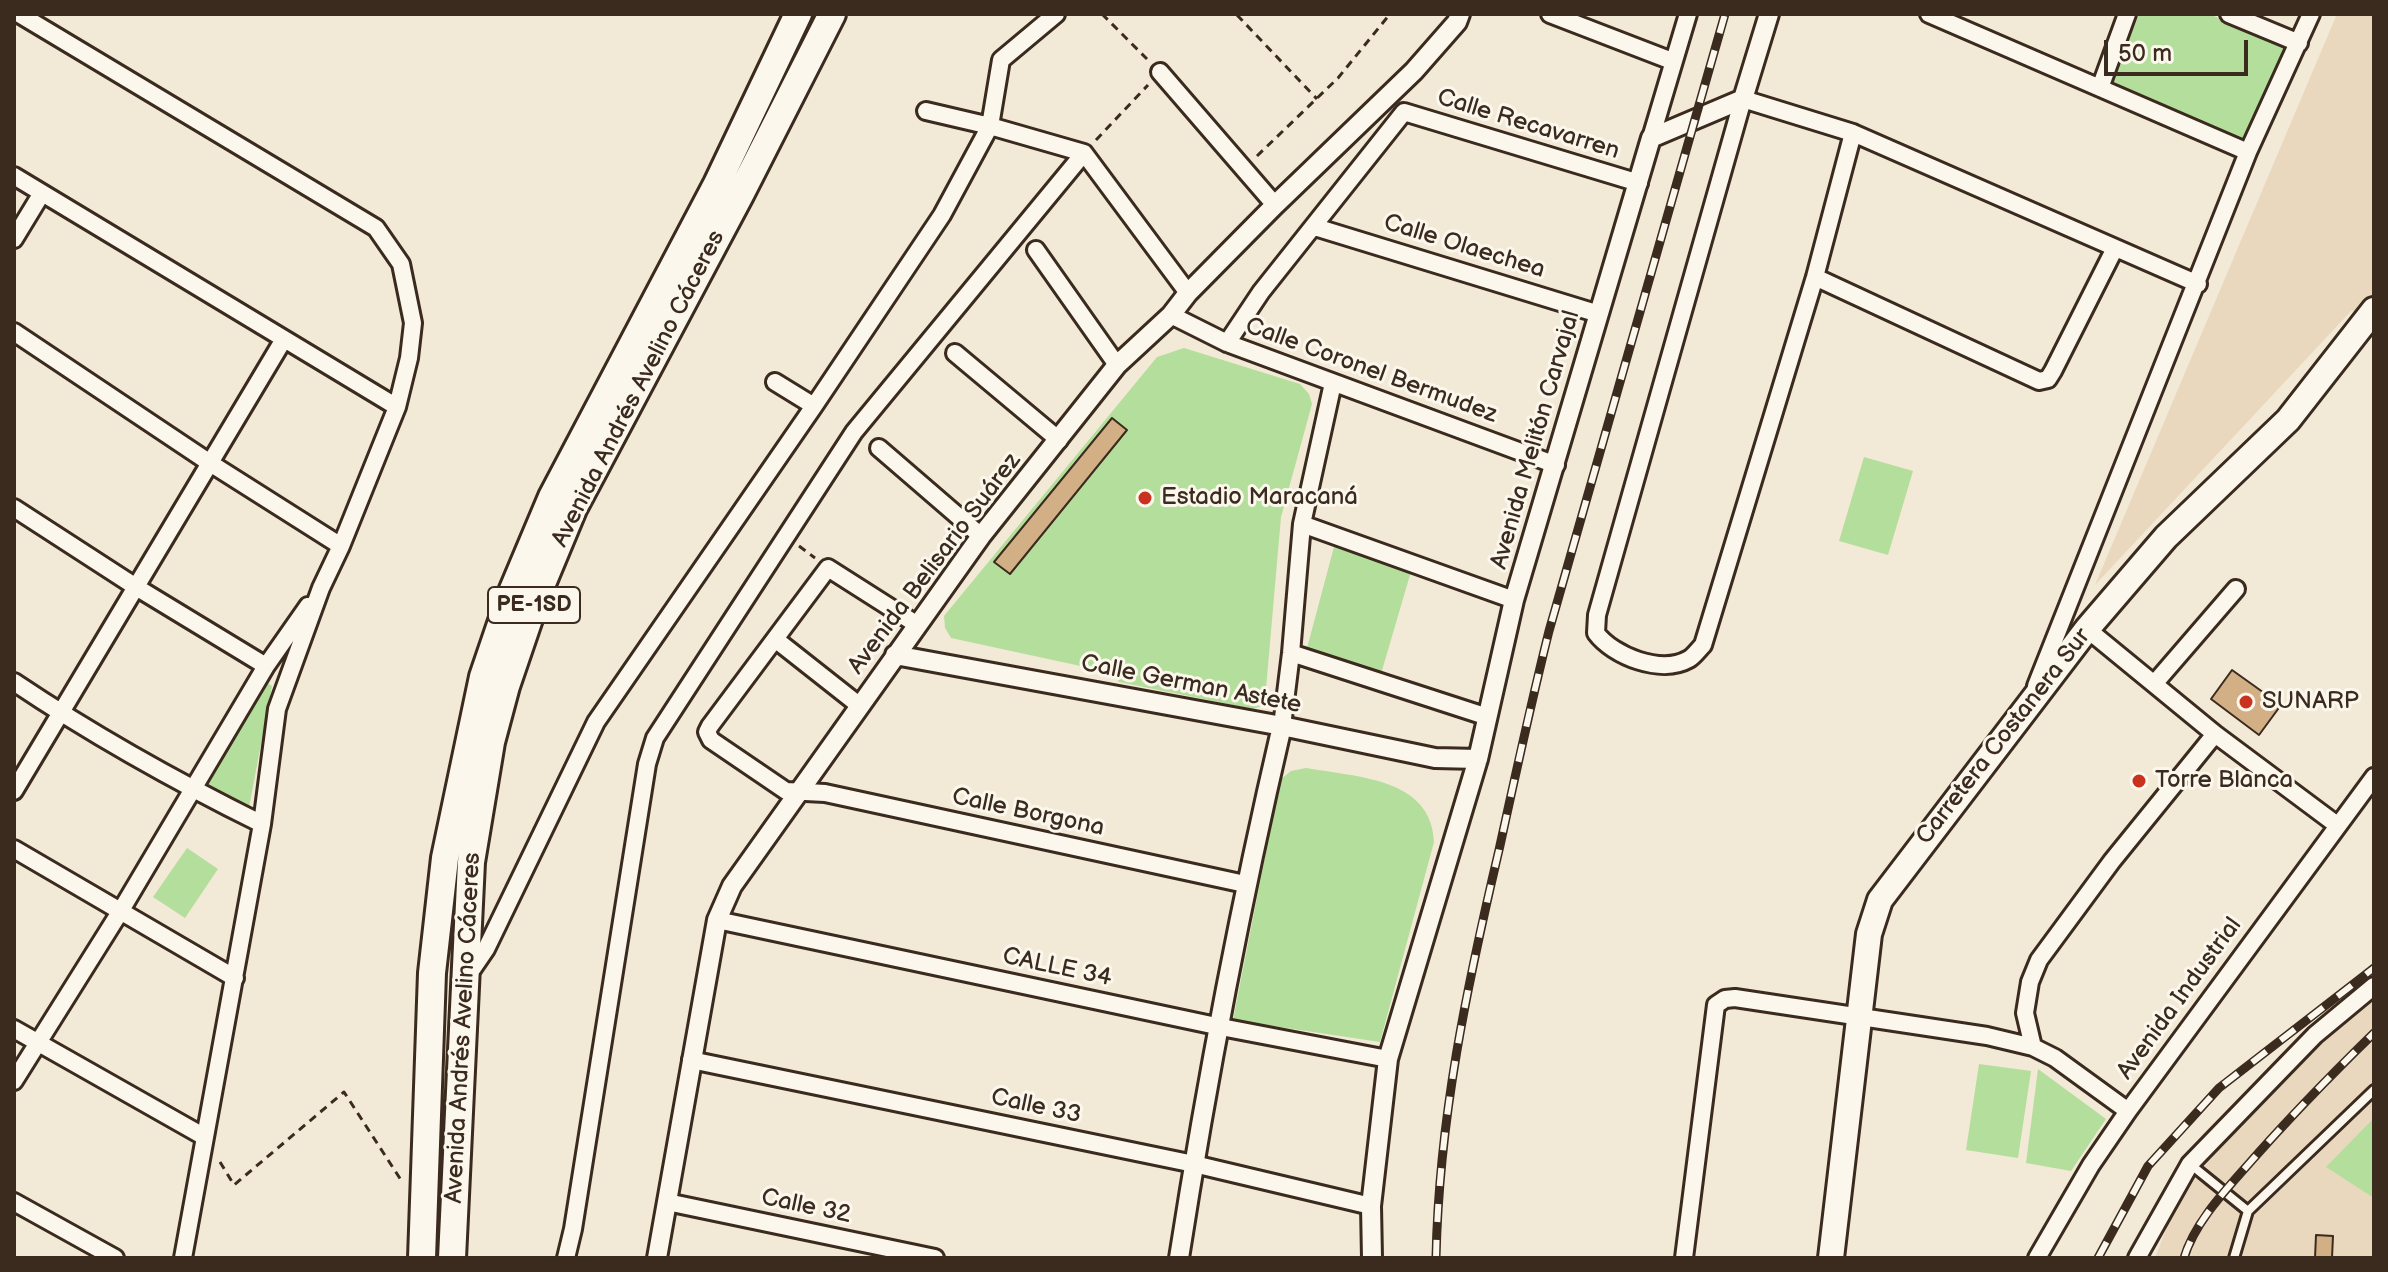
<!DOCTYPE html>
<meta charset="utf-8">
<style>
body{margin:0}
#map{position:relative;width:2388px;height:1272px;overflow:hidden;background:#f3e9d7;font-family:"Balsamiq Sans",sans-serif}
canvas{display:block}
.frame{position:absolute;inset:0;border:16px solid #3b2a1e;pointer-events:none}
.scale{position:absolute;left:2104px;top:40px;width:144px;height:36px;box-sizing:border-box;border:4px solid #3b2a1e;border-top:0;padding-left:10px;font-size:24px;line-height:28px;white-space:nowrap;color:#3b2a1e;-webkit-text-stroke:6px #fbf7ec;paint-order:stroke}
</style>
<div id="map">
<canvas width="2388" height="1272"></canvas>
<div class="frame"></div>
<div class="scale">50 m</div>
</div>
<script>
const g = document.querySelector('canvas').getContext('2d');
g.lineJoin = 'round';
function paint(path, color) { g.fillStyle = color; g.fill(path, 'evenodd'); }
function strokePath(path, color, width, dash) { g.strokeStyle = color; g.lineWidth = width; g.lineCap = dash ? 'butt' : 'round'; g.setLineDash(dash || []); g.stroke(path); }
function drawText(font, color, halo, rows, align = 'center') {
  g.font = font + ' "Balsamiq Sans",sans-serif'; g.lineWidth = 6; g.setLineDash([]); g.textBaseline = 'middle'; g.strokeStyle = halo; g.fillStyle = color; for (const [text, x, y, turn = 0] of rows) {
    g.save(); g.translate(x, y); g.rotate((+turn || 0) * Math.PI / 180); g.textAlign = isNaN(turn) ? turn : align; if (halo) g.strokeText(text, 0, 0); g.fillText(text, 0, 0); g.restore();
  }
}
const built = new Path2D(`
 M2337 14H2374V340L2352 310 2095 585Z
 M2374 961V1258H2155L2203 1134Z`);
const green = new Path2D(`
 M2139 14H2209L2287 47 2243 140 2111 83Z
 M1184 348 1300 384 1309 394 1312 404 1281 517 1265 700 1261 706 1253 709 1119 682 1113 673 951 638 945 628 944 616 1157 357Z
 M1864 457 1913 471 1888 555 1839 541Z
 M1335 543 1412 568 1381 674 1306 652Z
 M264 681 272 686 247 818 200 790Z
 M1306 768C1354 777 1432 777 1434 842L1380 1042 1233 1020 1280 780 1291 771Z
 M187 848 218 869 185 918 153 897Z
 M1979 1064 2031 1071 2018 1158 1966 1150Z
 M2038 1069 2106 1119 2071 1171 2026 1163Z
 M2374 1118V1198L2326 1167Z`);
const building = new Path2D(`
 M1112 418 1127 430 1010 574 994 562Z
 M2232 670 2281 705 2259 735 2211 699Z
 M2316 1235 2333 1236 2332 1258H2315Z`);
const path = new Path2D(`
 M1102 14 1147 59
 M1237 15 1317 99
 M1096 140 1148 85
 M1257 156 1338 78 1390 14
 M799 546 815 558
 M220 1162 234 1185 344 1092 401 1180`);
const service = new Path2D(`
 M2190 1164 2248 1211
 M2234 1258 2248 1211 2374 1090`);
const minor = new Path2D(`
 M19 14 376 228 401 264 413 323 409 358 397 407 341 546 321 588 277 709 262 824 183 1258
 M1550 14 1672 61
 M1929 14 2248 152
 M2229 14 2299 43
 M1160 72 1275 205
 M2100 88 2127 14
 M926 111 990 126 1084 153 1188 293
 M1853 133 1815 277 1703 645C1699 649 1694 656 1689 659 1661 675 1613 656 1596 633L1597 615 1743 99 1853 133 2198 284
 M1651 138 1688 14
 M14 176 397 407
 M1315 227 1599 314
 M14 239 42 193
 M1036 250 1117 365
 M1815 277 2039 381 2048 379 2053 371 2115 248
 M1171 315 1227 343 1556 465
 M14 332 210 463 341 546
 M1227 343 1261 292 1404 112 1639 183
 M955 353 1059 440
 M775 382 814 406
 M879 448 981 536
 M14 508 136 587 266 666
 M1302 524 1514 600
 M916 624 828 568 710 726 707 732 711 740 786 791 825 793 1245 884
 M2087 629 2215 734 2337 825
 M775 639 860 706
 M1291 653 1488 717
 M14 682C93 735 177 782 262 824
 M2154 684 2236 589
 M2036 686 2248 152 2311 14
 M1282 726 1291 653 1302 524 1333 383
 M14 791 284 339
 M14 849 235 978
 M717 920 1221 1027 1388 1059
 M465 971 473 968 486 949 596 722 814 406 942 215 990 126 1001 60 1056 14
 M14 1029 203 1136
 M2033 1047 2025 1013 2030 982 2039 960 2112 861 2215 734
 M691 1060 1194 1164 1371 1206
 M14 1081 120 912 266 666 308 606
 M14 1202 115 1258
 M667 1202 935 1258
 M566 1258 573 1229 647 764 655 738 854 432 1084 153
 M1684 1258 1716 1005 1725 999 1735 998 1987 1036 2033 1047 2055 1058 2128 1111
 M2037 1258 2091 1165 2128 1111 2374 777
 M2137 1258 2190 1164 2315 1035 2374 986`);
const tertiary = new Path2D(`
 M895 655 1282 726 1435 758 1478 759
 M657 1258 717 920 732 886 981 536 1117 365 1171 315 1188 293 1275 205 1414 71 1457 22 1460 14
 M1179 1258C1207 1079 1241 902 1282 726
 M1372 1258 1371 1206 1388 1059 1478 759 1514 600 1651 138 1743 99 1769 14`);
const primary = new Path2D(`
 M1831 1258 1869 934 1880 900 2087 629 2166 537 2288 420 2374 310`);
const trunk = new Path2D(`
 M422 1258 432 973 445 858 483 677 512 592 552 497 717 184 798 14
 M452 1258 471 862 491 742 506 686 536 598 573 509 740 195 832 14`);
const rail = new Path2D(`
 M1436 1258C1439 1118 1467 986 1499 850 1515 777 1531 703 1549 631L1725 14
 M2098 1258 2148 1166 2219 1088 2374 968
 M2184 1258C2194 1224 2223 1193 2246 1167 2287 1120 2330 1076 2374 1033`);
const markers = [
 [1145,498,8,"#c8321e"],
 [2246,702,8,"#c8321e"],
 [2139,781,8,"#c8321e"]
];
const shields = [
 [534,605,92]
];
const shieldNames = [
 ["PE-1SD",534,605]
];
const streetNames = [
 ["Calle Recavarren",1528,125,17],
 ["Calle Olaechea",1464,247,17],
 ["Calle Coronel Bermudez",1371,371,20],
 ["Avenida Andrés Avelino Cáceres",639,389,-63],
 ["Avenida Melitón Carvajal",1536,440,-74],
 ["Avenida Belisario Suárez",935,564,-53],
 ["Calle German Astete",1191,685,11],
 ["Carretera Costanera Sur",2004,737,-52],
 ["Calle Borgona",1028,813,12],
 ["CALLE 34",1057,968,12],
 ["Avenida Industrial",2180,999,-54],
 ["Avenida Andrés Avelino Cáceres",464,1028,-87],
 ["Calle 33",1036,1107,12],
 ["Calle 32",806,1207,12]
];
const poiNames = [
 ["Estadio Maracaná",1161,498],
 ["SUNARP",2262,702],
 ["Torre Blanca",2155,781]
];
paint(built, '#e9d8be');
paint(green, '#b4de9b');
paint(building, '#d2af84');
strokePath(building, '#3b2a1e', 2);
strokePath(service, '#3b2a1e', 14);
strokePath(minor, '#3b2a1e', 22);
strokePath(tertiary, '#3b2a1e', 24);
strokePath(primary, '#3b2a1e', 30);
strokePath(trunk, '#3b2a1e', 32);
strokePath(path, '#3b2a1e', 3, [8, 6]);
strokePath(service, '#fbf7ec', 8);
strokePath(minor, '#fbf7ec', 16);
strokePath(tertiary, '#fbf7ec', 18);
strokePath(primary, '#fbf7ec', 24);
strokePath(trunk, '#fbf7ec', 26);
strokePath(rail, '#3b2a1e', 9);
strokePath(rail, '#fbf7ec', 6, [18]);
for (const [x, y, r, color] of markers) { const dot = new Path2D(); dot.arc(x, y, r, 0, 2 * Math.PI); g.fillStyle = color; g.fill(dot); strokePath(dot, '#fbf7ec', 3); }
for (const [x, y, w] of shields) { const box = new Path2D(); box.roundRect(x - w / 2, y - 18, w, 36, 6); g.fillStyle = '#fbf7ec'; g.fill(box); strokePath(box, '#3b2a1e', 2); }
drawText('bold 22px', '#3b2a1e', null, shieldNames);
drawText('24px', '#3b2a1e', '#fbf7ec', streetNames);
drawText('24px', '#3b2a1e', '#fbf7ec', poiNames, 'left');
</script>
